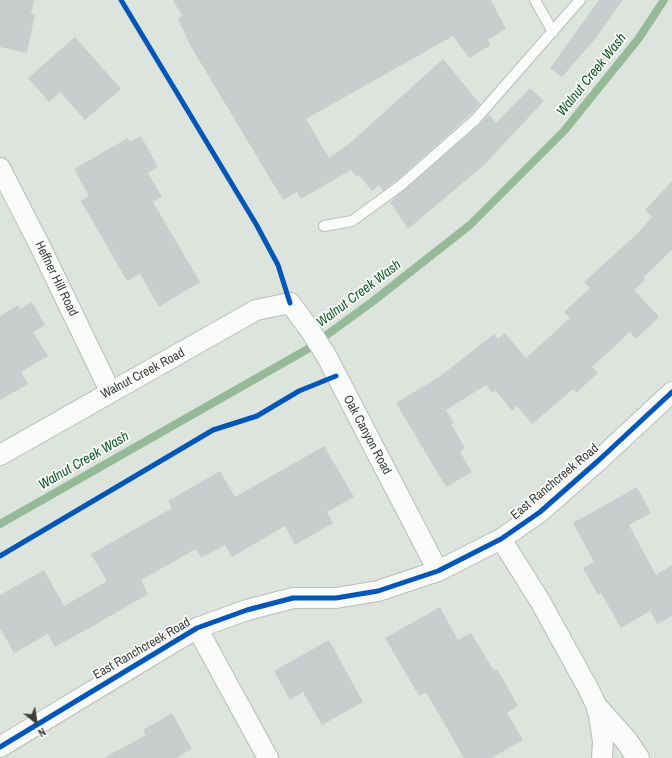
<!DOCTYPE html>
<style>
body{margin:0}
#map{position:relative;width:672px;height:758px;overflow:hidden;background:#dde4de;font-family:"Archivo Narrow",sans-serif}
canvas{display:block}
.north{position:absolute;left:16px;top:702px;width:40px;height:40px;-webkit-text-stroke:3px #fff;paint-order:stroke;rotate:150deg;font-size:11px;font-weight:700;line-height:16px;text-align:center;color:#3a3f3a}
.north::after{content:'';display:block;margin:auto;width:14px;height:18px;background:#3a3f3a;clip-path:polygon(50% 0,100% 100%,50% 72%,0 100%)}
</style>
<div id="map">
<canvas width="672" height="758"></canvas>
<div class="north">N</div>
</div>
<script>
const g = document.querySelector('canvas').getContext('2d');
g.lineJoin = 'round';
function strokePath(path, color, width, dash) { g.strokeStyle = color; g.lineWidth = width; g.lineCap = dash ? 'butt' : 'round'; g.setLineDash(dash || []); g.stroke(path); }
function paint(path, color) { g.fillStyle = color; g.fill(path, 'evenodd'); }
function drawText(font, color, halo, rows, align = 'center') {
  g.font = font + ' "Archivo Narrow",sans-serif'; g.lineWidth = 3.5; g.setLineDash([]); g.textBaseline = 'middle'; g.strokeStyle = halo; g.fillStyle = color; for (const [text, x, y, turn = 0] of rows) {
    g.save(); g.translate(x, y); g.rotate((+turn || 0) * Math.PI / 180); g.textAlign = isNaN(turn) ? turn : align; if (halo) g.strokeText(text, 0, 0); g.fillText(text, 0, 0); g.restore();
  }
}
const stream = new Path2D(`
 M0 524 306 350 372 302 470 225 564 131 639 38 664 0`);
const building = new Path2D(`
 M0 0H34L31 14H35L27 53 0 47Z
 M173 0H491L506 29 488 40 491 45 469 58 453 36 306 119 329 158 350 143 443 59 480 104 470 115 396 181 383 191 379 185 372 191 359 175 357 177 351 170 301 199 297 192 283 200 190 45 178 19 182 16Z
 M599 0H623L595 39 562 77 550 68Z
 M75 37 121 89 85 120 60 92 49 102 28 78Z
 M530 88 544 101 484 165 408 229 390 202 479 125 489 114 496 123Z
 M141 136 158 167 148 173 162 197 153 202 200 282 159 307 140 274 127 281 81 201 89 196 74 169 128 138 130 142Z
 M672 181V250L643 278 645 280 634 290 659 317 636 339 630 332 592 367 598 373 576 393 573 389 532 424 517 406 512 411 495 390 493 393 486 385 446 410 454 423 451 424 465 448 460 452 472 472 446 487 396 403 439 377 494 334 498 339 505 333 526 358 570 318 564 312 590 288 584 282 638 233 652 217 645 210Z
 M32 302 45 325 33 332 48 356 21 372 28 384 0 400V316L18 305 20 309Z
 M324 446 354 497 327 512 333 523 295 545 285 526 232 557 225 545 201 558 196 549 141 580 148 594 93 626 55 647 48 634 14 653 0 628V595L44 570 64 606 107 581 91 554 172 508 168 501 220 471 235 497Z
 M637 487 651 513 629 525 656 575 672 565V616L657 624 650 611 621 628 601 593 598 595 583 568 594 562 573 523Z
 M440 607 458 640 471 633 494 671 497 669 518 706 507 713 523 740 491 758H464L426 692 419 696 385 638Z
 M329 640 363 702 322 725 303 692 290 700 274 671Z
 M172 713 192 749 176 758H104L146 735 143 730Z`);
const lane = new Path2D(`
 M535 0 553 32
 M324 226 352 221 400 186 475 120 580 0`);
const street = new Path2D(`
 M0 168 39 244 110 391
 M0 455 256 310 290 303 310 330 327 357 438 571
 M501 539 540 601 589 690 598 709 603 741 602 758
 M197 628 268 758
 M0 747 197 628 247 610 293 598H336L378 591 438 571 501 539 540 512 599 460 672 392`);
const secondary = new Path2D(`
 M598 709 626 740 638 758`);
const cycleway = new Path2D(`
 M121 0 256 224 278 265 290 303
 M0 556 213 430 257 416 299 391 336 376
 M0 747 197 628 247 610 293 598H336L378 591 438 571 501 539 540 512 599 460 672 392`);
const streetNames = [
 ["Heffner Hill Road",56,279,64],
 ["Walnut Creek Road",143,374,-28],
 ["Oak Canyon Road",367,435,62],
 ["East Ranchcreek Road",555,482,-40],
 ["East Ranchcreek Road",142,649,-30]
];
const waterNames = [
 ["Walnut Creek Wash",592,75,-51],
 ["Walnut Creek Wash",359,294,-37],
 ["Walnut Creek Wash",84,461,-30]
];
strokePath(stream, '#94ba98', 8);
paint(building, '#cacdcd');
strokePath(lane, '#b9beba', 12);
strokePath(street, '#b9beba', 22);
strokePath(secondary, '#b9beba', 24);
strokePath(lane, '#fafbfa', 10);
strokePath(street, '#fafbfa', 20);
strokePath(secondary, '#fafbfa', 22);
strokePath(cycleway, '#0057b8', 5);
drawText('13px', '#3a3f3a', '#fff', streetNames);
drawText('italic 14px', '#0f5d22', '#fff', waterNames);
</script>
